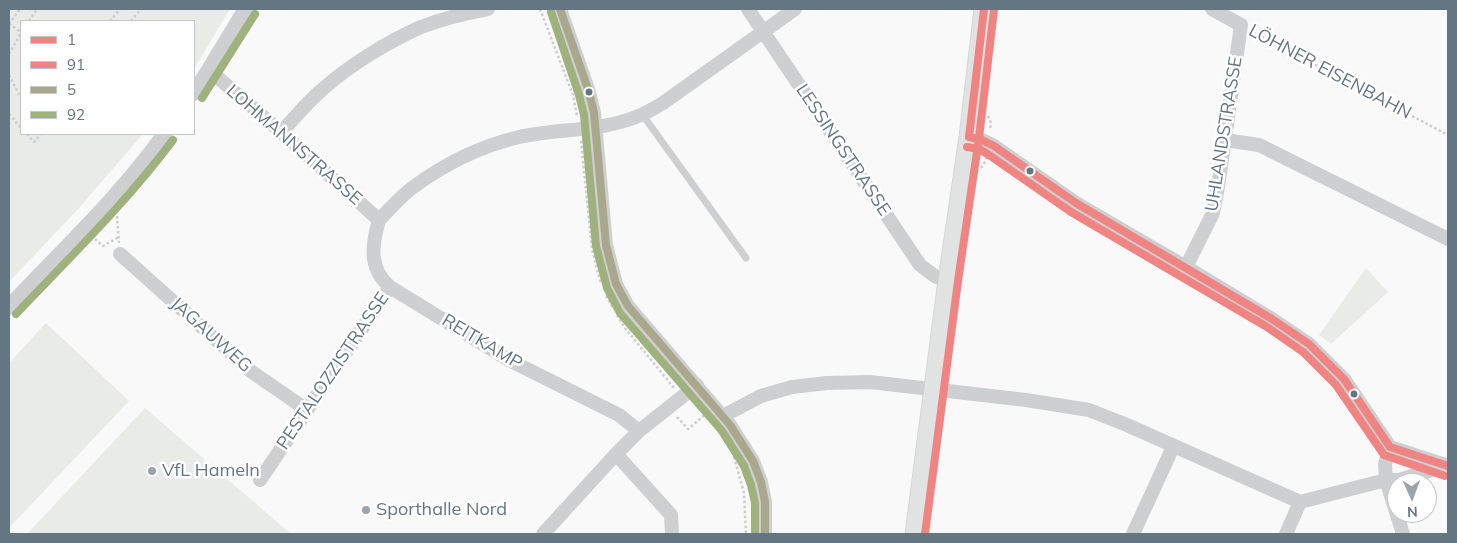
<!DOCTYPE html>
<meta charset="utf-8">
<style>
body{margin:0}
#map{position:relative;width:1457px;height:543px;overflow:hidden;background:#f9f9f9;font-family:Mulish,sans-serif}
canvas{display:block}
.frame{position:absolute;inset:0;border:10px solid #657683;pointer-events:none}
.legend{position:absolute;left:20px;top:20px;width:175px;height:115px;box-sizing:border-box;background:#fff;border:1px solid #c1c8cd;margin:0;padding:6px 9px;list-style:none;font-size:15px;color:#657683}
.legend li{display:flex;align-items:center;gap:10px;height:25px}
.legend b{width:25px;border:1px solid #c1c8cd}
.north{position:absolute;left:1387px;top:473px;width:50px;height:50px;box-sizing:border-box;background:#fff;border:1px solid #c1c8cd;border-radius:50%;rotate:178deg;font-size:14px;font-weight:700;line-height:20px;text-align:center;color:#657683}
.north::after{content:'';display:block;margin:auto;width:18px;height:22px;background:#99a4ac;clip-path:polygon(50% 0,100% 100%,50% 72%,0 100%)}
</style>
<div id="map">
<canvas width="1457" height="543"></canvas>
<div class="frame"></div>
<ul class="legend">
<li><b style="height:6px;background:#f08482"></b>1</li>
<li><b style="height:6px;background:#f08482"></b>91</li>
<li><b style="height:6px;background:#aaa88c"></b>5</li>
<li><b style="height:6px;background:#9fb17c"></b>92</li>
</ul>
<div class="north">N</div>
</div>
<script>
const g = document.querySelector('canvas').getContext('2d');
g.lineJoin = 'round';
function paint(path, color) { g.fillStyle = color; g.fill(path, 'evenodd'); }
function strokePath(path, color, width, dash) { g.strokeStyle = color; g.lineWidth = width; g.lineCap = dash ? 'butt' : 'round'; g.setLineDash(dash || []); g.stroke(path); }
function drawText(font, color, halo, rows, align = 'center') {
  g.font = font + ' Mulish,sans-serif'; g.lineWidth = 5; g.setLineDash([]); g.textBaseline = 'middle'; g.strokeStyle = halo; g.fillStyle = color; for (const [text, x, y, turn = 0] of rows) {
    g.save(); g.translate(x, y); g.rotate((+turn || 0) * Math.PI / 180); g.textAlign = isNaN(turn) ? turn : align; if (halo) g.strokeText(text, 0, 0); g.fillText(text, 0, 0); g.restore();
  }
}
const green = new Path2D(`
 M9 9H230L194 69V21H21V134H143L78 209 9 282Z
 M1366 268 1388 292 1331 344 1319 335Z
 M46 323 129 401 9 528V363Z
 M145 408 291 534H27Z`);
const path = new Path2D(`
 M540 9 573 95 577 116
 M29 21 37 9
 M110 21 120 9
 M131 21 141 9
 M9 24 20 9
 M9 24 21 32
 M1253 32 1448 135
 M9 54 21 33
 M9 75 21 98
 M9 114 21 128
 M988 116 991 123 990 130
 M27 134 34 142 41 134
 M581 141 592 249 601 284
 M981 168 986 160 987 157
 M117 216 119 243
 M95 239 103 246 119 237
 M606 296 613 308
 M617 315 625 328 674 388
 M677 417 688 429 706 414
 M734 457 744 493 746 534`);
const service = new Path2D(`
 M642 114 746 258`);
const minor = new Path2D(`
 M560 9 589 92 594 113 606 245 616 284 628 306 730 425 753 461 761 482 765 502V534
 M748 9 920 265 936 277 948 280
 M209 70 281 132 379 220
 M281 132C295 118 308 101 324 88 350 65 389 41 421 27 442 19 466 13 488 9
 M969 137 982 140 994 146 1076 203 1186 267 1272 319 1309 344 1344 379 1390 447 1448 466
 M1225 140 1259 145 1448 239
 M379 220C390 209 400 197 412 188 443 165 481 146 519 137 560 128 604 132 643 114 650 111 656 107 663 103L795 9
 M379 220C372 245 368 268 390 287L509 360 619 415 639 431
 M120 254 252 372 307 410
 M1186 267 1213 213 1218 187 1241 25 1212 9
 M723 416 761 396 792 387 827 383 870 382 1026 400 1089 410 1127 425 1300 502 1386 480 1385 464 1390 447
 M616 454 671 515 672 534
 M260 480 390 287
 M543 534 616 454 639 431 697 385
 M1133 534 1173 447
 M1286 534 1300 502
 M1403 534 1386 480H1399L1448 465`);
const tertiary = new Path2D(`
 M194 93 209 70 246 9
 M9 307C62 251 120 197 165 134`);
const secondary = new Path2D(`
 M915 534 948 280 969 137 984 9`);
const bus1 = new Path2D(`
 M969 137 982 140 994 146 1076 203 1272 319 1309 344 1344 379 1390 447 1448 466
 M969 137 984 9`);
const bus2 = new Path2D(`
 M967 147 979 149 989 155 1071 212 1267 327 1303 352 1336 385 1384 455 1445 476
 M925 534 958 281 979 138 994 10`);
const bus3 = new Path2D(`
 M560 9 589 92 594 113 606 245 616 284 628 306 730 425 753 461 761 482 765 502V534`);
const bus4 = new Path2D(`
 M551 12 579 95 584 115 596 246 607 288 620 313 722 431 744 466 751 485 755 503V534
 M202 98 255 14
 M16 314C70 257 126 203 173 140`);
const markers = [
 [589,92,4.5,"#657683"],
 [1030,171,4.5,"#657683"],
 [1354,394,4.5,"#657683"],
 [152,471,5,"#99a4ac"],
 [366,510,5,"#99a4ac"]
];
const streetNames = [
 ["LÖHNER EISENBAHN",1330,72,28],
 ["UHLANDSTRASSE",1224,134,-81],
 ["LOHMANNSTRASSE",294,145,41],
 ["LESSINGSTRASSE",843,150,56],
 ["JAGAUWEG",211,335,42],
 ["REITKAMP",482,342,31],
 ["PESTALOZZISTRASSE",333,371,-56]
];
const poiNames = [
 ["VfL Hameln",162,471],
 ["Sporthalle Nord",376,510]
];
paint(green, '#e8ebe6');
strokePath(secondary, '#d5d6d7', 21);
strokePath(path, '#cbcccd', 2.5, [2.5, 2.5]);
strokePath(service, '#cecfd0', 7);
strokePath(minor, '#cecfd0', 14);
strokePath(tertiary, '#cecfd0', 16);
strokePath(secondary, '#e1e2e2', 19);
strokePath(bus1, '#f08482', 8);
strokePath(bus2, '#f08482', 8);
strokePath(bus3, '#aaa88c', 8);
strokePath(bus4, '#9fb17c', 8);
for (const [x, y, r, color] of markers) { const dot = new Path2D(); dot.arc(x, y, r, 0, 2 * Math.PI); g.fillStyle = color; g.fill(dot); strokePath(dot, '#fff', 2); }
drawText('18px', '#657683', '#fff', streetNames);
drawText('18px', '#657683', '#fff', poiNames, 'left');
</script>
